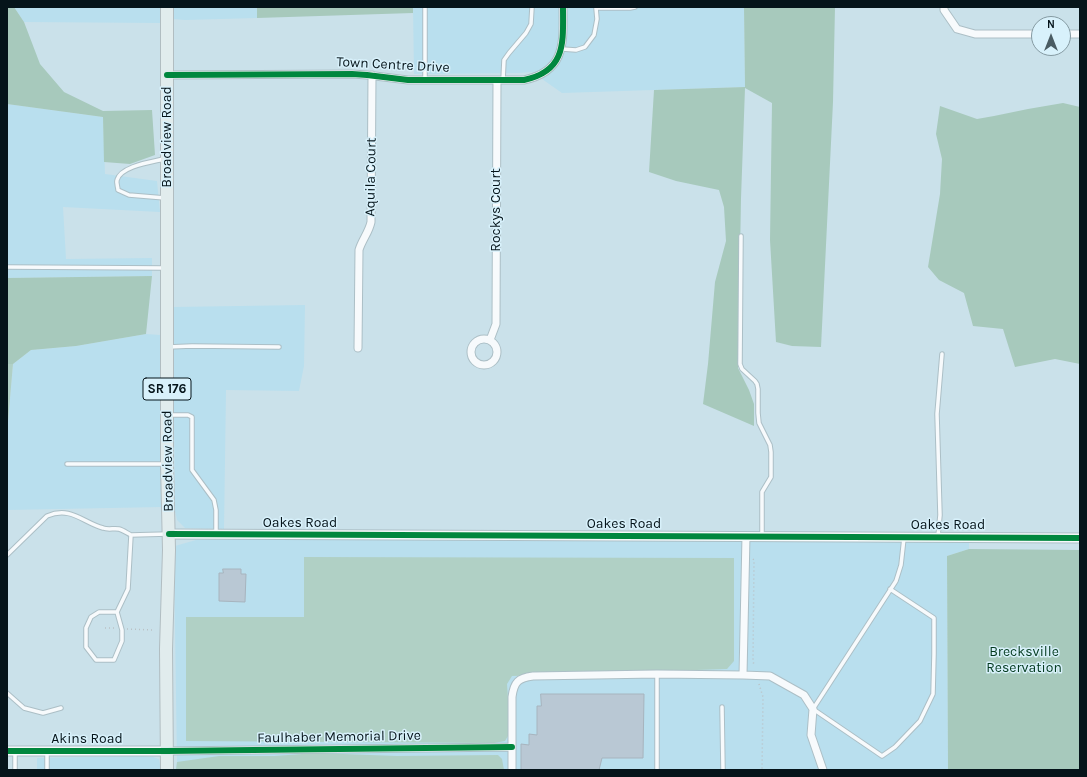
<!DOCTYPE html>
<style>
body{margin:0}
#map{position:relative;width:1087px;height:777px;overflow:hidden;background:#cae1ea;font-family:Karla,sans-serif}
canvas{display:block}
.frame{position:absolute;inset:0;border:8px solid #05141a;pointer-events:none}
.north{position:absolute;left:1031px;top:16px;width:40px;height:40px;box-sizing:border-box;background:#d8f1fb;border:1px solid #8499a1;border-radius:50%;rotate:0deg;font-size:11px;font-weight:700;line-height:16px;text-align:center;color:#05141a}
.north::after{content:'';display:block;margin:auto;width:14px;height:18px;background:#4a5c63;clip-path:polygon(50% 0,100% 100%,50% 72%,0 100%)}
</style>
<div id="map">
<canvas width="1087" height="777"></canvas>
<div class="frame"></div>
<div class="north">N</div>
</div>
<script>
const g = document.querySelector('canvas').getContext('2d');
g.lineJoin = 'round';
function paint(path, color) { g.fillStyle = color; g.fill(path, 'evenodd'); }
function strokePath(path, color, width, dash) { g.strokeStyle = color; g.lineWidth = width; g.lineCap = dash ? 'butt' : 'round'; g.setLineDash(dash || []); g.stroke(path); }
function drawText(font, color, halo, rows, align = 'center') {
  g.font = font + ' Karla,sans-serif'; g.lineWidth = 3; g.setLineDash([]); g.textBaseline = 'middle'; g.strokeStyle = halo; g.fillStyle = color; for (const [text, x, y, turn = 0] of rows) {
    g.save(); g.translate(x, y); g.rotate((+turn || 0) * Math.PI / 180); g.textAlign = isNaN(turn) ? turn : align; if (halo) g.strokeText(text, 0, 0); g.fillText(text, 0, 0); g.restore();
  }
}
const built = new Path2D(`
 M14 7H160V23L24 22Z
 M173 7H257V18L185 20 173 19Z
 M413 7H744L745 87 562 93 532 72 519 73 414 74Z
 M7 104 103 117 105 174 157 181 160 212 63 207 66 259 152 258V276L7 278Z
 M305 305 304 366 299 391 226 390 224 529 185 528 177 520 175 511 173 307Z
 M146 334 160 335 162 507 7 510V433L13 364 31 350 76 346Z
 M304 539 589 541H962L969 539V549L947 556 948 770H176L177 762 174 560 175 546 196 540Z
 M138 756 153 757 159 759 161 770H37V758Z`);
const green = new Path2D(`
 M7 364H13L7 433Z
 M304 557 734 558V661L727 669 512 676 507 684 508 698V736L505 741 494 743 186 741V617H304Z
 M316 753 397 756 498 755 502 759 504 770H176L177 762 219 756H274Z`);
const forest = new Path2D(`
 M7 7H14L24 22 40 64 64 92 103 111 152 110 155 155 130 164 104 162 103 117 7 104Z
 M257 7H413V13L257 18Z
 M744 7H835L833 102 821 347 792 346 776 342 770 240 772 103 745 88 741 198 738 368 749 390 754 404V426L703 404 708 364 715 282 726 241 724 207 719 190 676 181 649 172 654 90 745 87Z
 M1063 103 1080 107V364L1055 359 1015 367 1003 329 973 326 964 293 939 280 928 267 940 194 942 159 936 134 940 106 977 119 994 116 1028 109Z
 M152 276 146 334 76 346 31 350 13 364H7V278Z
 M969 549 1080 550V770H948L947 556Z`);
const building = new Path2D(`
 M223 569H241V574H246L245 602 219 601V573H223Z
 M541 694H644L643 758H602L599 770H521V744L529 745V734L537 735V706H541Z`);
const path = new Path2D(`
 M753 559 754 560 753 661 754 665
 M105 628H116
 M127 629 153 630
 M759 684 763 697 762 770`);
const service = new Path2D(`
 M562 49 576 50 585 47 594 35 597 19 596 8H630L635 7
 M425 80V7
 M503 80 504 60 509 53 526 33 531 24 532 7
 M164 159C152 162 121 166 117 180 116 183 118 187 118 190L129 195 165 198
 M741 236 740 364 742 369 755 381 757 384 758 389V413L759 423 770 445 771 452V477L762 492V536
 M7 267 164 268
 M168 347 192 346 279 347
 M168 415H188L192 417V470L214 500 216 510V533
 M67 464H164
 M938 536 940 515 937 414 942 354
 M7 555 47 516C71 506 82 522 103 528 108 530 114 528 119 529 123 530 127 533 131 535
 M890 589 934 618V654L933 694 920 721 895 747 882 756 813 709 896 581 901 565 904 538
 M117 612H99L91 617 86 628V647L96 660H114L122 641V630L117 612 128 589 131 535 168 534
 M657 674V770
 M7 693 24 708 43 713 61 708
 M722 707 723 770
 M15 751V770
 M47 752V770`);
const minor = new Path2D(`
 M944 7V10L957 29 975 34H1039
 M1063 34H1080
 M167 75 352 74 367 75 408 80H524C567 71 563 41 563 7
 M471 352a13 13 0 1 1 26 0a13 13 0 1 1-26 0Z
 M490 340 496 324 497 80
 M358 348 359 250C362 240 369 232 371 222L372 75
 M743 675 770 676 804 695 813 709 811 735 823 770
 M167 751 512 747
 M512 770V697C514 682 518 678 533 676L657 674 743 675 746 536`);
const tertiary = new Path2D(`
 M169 534 1080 538
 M7 751H167`);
const primary = new Path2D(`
 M167 770 166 649 169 550 167 464V7`);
const cycleway = new Path2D(`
 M167 75 352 74 367 75 408 80H524C567 71 563 41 563 7
 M169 534 1080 538
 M7 751H167L512 747`);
const shields = [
 [167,389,48]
];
const shieldNames = [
 ["SR 176",167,389]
];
const streetNames = [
 ["Town Centre Drive",393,65,3],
 ["Broadview Road",167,137,-90],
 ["Aquila Court",371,177,-89],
 ["Rockys Court",496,210,-90],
 ["Broadview Road",168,461,-91],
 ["Oakes Road",300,523],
 ["Oakes Road",624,524],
 ["Oakes Road",948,525],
 ["Faulhaber Memorial Drive",339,737,-1],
 ["Akins Road",87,739]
];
const parkNames = [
 ["Brecksville",1024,652],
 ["Reservation",1024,668]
];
paint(built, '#b9dfee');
paint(green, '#b0d0c5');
paint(forest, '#a7c9bc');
paint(building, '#b9c8d4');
strokePath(building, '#a7b4be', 1);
strokePath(service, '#acbfc6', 5.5);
strokePath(minor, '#acbfc6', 9);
strokePath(tertiary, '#acbfc6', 11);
strokePath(primary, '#b1bdc1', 14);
strokePath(path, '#bac1c5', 1.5, [1, 3]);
strokePath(service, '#f7fafc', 3.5);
strokePath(minor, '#f7fafc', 7);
strokePath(tertiary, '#f7fafc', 9);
strokePath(primary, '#e1eced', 12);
strokePath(cycleway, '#00873e', 6);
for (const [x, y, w] of shields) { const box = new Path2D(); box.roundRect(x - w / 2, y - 11, w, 22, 3); g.fillStyle = '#d8f1fb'; g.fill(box); strokePath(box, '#05141a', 1); }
drawText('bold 13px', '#05141a', null, shieldNames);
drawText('14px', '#05141a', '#d8f1fb', streetNames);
drawText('14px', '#033a1e', '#d8f1fb', parkNames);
</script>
